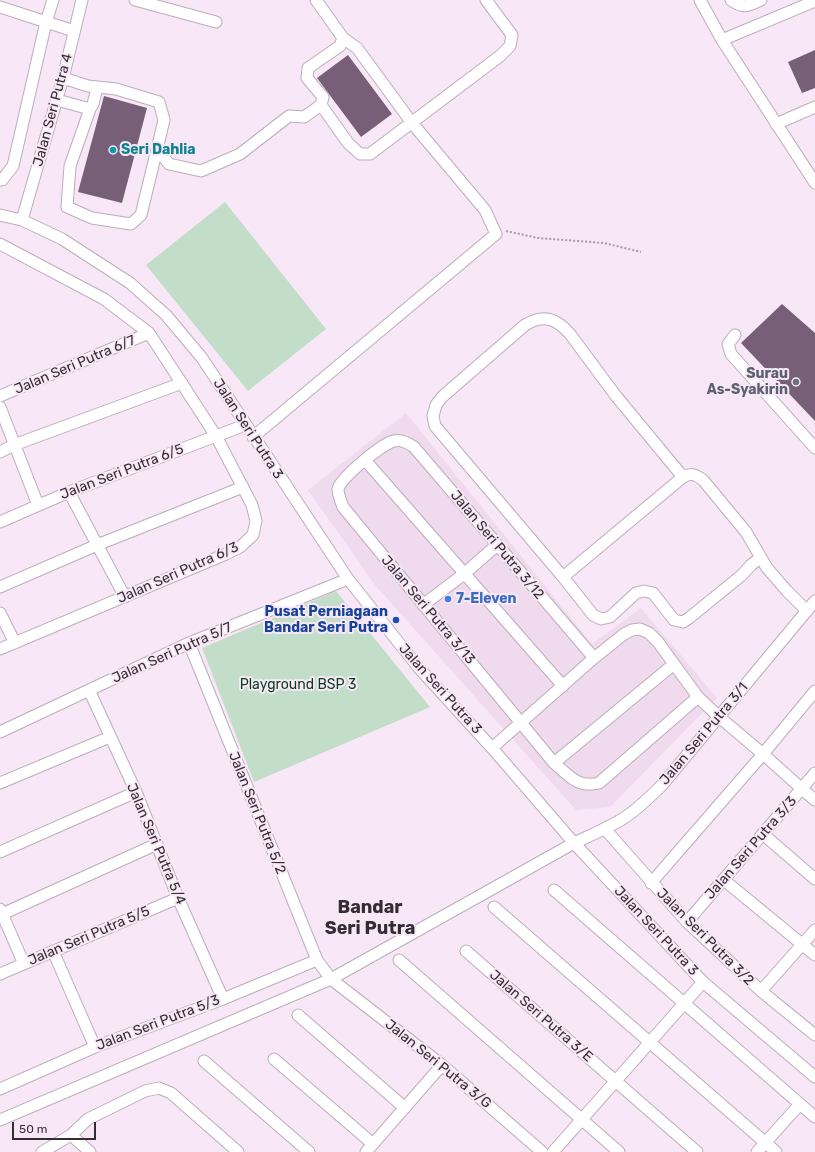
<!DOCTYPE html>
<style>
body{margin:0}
#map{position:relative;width:815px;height:1152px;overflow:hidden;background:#f8e8f7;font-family:Rubik,sans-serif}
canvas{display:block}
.scale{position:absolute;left:12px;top:1122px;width:84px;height:18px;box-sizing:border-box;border:2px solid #342e34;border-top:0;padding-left:5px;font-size:12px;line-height:14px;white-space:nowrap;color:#342e34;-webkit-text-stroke:3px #f8e8f7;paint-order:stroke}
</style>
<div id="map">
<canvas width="815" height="1152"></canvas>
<div class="scale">50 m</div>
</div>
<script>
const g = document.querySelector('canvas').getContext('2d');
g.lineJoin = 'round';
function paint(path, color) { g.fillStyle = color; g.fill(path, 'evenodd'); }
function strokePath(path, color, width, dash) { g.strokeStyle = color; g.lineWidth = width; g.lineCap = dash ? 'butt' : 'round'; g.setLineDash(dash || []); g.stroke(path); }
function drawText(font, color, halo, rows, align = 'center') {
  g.font = font + ' Rubik,sans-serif'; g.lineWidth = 4; g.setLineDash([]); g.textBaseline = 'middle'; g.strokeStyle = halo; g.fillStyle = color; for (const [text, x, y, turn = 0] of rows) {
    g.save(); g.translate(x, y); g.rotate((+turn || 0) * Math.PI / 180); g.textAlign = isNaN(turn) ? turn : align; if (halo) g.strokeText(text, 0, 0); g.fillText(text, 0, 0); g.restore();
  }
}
const built = new Path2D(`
 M406 413 592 644 641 608 717 698 610 807 576 810 375 585 308 490Z`);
const green = new Path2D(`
 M225 202 326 329 248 391 146 265Z
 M336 591 430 707 254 782 202 648Z`);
const building = new Path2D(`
 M815 50V88L802 93 788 62Z
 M348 55 392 114 361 137 317 78Z
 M104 96 147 108 122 203 78 192Z
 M782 304 815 333V421L741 343Z`);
const path = new Path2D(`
 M506 231 538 238 604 243 641 252`);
const minor = new Path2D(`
 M135 0 216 22
 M700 0 722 40 815 183
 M731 0C743 9 748 6 761 0
 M0 7 74 31
 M722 40 815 1
 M63 78 88 86 116 89 159 102 164 120 157 149 169 164 201 171 240 154 289 116 304 117 321 105 323 97 307 78 308 68 340 46 343 38 316 0
 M97 88 93 104 90 109 70 166 67 207 92 218 131 224 141 215 157 149
 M57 100 90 109
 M321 105 348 143 360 154H370L500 56 510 46 512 35 486 0
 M776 124 815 107
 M0 180H2L13 166 46 22 53 0
 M0 215 22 220 62 239 130 283 166 315 202 358 348 579 419 668 492 748 574 843 703 982 815 1077
 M22 220 63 78 82 0
 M0 244 104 299 149 333 216 436 252 505 256 521 253 535 240 547 226 554 0 649
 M735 335 728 344 731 354 815 448
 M0 396 149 333
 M0 407 38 505
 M253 437 496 234 485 210 412 123 357 48 343 38
 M0 452 14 445 182 383
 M365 460 563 686
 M683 477 616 396 570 334C556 318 544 314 525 325L442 397 436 405 433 416 435 426 563 577 593 615 601 619 610 617 636 593 644 591 653 593 674 620 683 622 689 618 742 575 751 565 760 558
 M69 492 125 597
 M0 522 69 492 245 425
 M563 577 683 477C691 472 696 475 703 480L746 532 767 568 787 591 807 611
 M0 587 97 545 243 487
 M423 605 464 574 497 545
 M0 613 15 643
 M189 643 317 960 331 979 442 1065 542 1152
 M594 658 414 447C408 443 401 439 394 441 383 443 340 478 338 489 338 494 341 502 343 507L554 763C571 777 577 788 599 783L698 697
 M89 690 136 792 178 898 223 999
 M0 732 189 643 348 579
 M492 748 594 658 624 634 632 630 640 629 649 633 658 642 698 697 718 716 763 754 802 789 815 800
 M554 763 674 664
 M0 783 110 737
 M605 829 687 922 761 991 815 1035
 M763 834 815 879
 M0 852 136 792
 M724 880 815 955
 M651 883 763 754 815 691
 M554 890 815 1117
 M494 907 776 1152
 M0 909 24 964
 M0 915 157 844
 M687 922 815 773
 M53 951 95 1047
 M466 951 697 1152
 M399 960 619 1152
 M0 974 178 898
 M761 991 815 930
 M298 1015 405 1108
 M274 1059 373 1144
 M204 1061 309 1152
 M0 1089 95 1047 223 999 317 960
 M0 1120 331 979 574 843C591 835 608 828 624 818 638 809 650 797 662 785L815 601
 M71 1135 90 1152
 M42 1152 71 1135 88 1119 145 1091 159 1088 171 1093 238 1152
 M366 1152 442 1065
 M553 1152 703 982
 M757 1152 800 1104`);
const markers = [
 [113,150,4,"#0f9aa8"],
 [796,382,4,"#6b7280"],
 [448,599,4,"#3f7fe0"],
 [396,620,4,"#1a4fb4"]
];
const streetNames = [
 ["Jalan Seri Putra 4",53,110,-75],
 ["Jalan Seri Putra 6/7",75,365,-23],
 ["Jalan Seri Putra 3",248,429,57],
 ["Jalan Seri Putra 6/5",122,472,-21],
 ["Jalan Seri Putra 3/12",497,545,50],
 ["Jalan Seri Putra 6/3",178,573,-24],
 ["Jalan Seri Putra 3/13",428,610,50],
 ["Jalan Seri Putra 5/7",172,653,-24],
 ["Jalan Seri Putra 3",440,689,48],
 ["Jalan Seri Putra 3/1",704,734,-50],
 ["Jalan Seri Putra 5/2",257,813,68],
 ["Jalan Seri Putra 5/4",156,844,67],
 ["Jalan Seri Putra 3/3",751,848,-49],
 ["Jalan Seri Putra 3",656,931,47],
 ["Jalan Seri Putra 5/5",89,936,-23],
 ["Jalan Seri Putra 3/2",705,937,45],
 ["Jalan Seri Putra 3/E",541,1016,41],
 ["Jalan Seri Putra 5/3",158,1023,-21],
 ["Jalan Seri Putra 3/G",438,1064,39]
];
const cultureNames = [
 ["Seri Dahlia",121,150]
];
const worshipNames = [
 ["Surau",788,374],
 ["As-Syakirin",788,390]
];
const shopNames = [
 ["7-Eleven",456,599]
];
const transitNames = [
 ["Pusat Perniagaan",388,612],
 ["Bandar Seri Putra",388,628]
];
const parkNames = [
 ["Playground BSP 3",298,685]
];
const districtNames = [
 ["Bandar",370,908],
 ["Seri Putra",370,929]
];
paint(built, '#efdaee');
paint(green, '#c2ddc8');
paint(building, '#775f77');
strokePath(minor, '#bbadba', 13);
strokePath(path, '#a69aa5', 2, [2, 2]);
strokePath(minor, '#fff', 11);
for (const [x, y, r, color] of markers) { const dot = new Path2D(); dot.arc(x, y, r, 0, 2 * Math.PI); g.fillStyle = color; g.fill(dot); strokePath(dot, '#f8e8f7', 1.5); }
drawText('14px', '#342e34', '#f8e8f7', streetNames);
drawText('bold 14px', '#0d838f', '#f8e8f7', cultureNames, 'left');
drawText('bold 14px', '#5b616d', '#f8e8f7', worshipNames, 'right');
drawText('bold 14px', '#366cbe', '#f8e8f7', shopNames, 'left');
drawText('bold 14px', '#164399', '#f8e8f7', transitNames, 'right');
drawText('14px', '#083d1f', '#f8e8f7', parkNames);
drawText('bold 18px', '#342e34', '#f8e8f7', districtNames);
</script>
